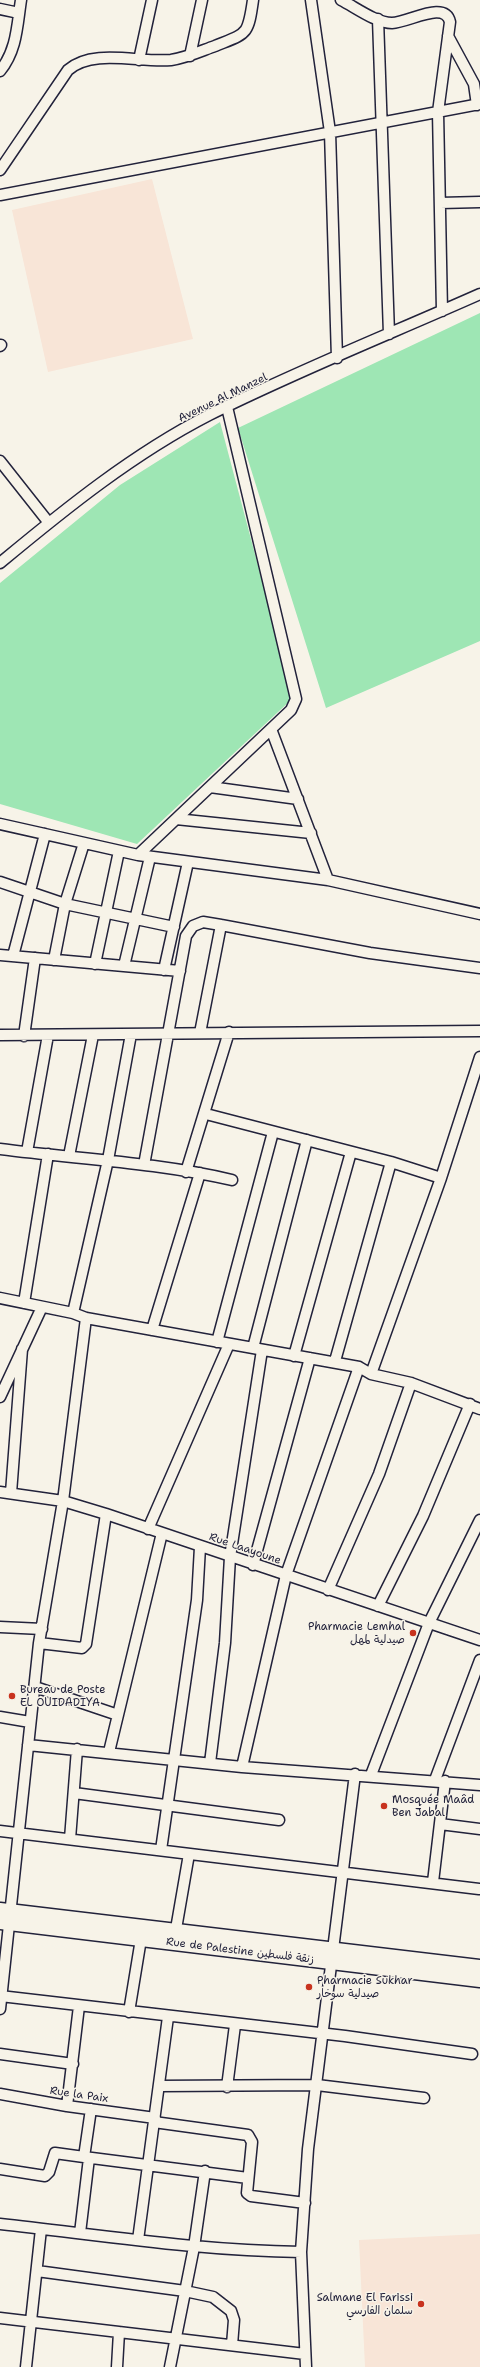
<!DOCTYPE html>
<meta charset="utf-8">
<style>
body{margin:0}
canvas{display:block;background:#f7f3e8}
</style>
<canvas width="480" height="2367"></canvas>
<script>
const g = document.querySelector('canvas').getContext('2d');
g.lineJoin = 'round';
function paint(path, color) { g.fillStyle = color; g.fill(path, 'evenodd'); }
function strokePath(path, color, width, dash) { g.strokeStyle = color; g.lineWidth = width; g.lineCap = dash ? 'butt' : 'round'; g.setLineDash(dash || []); g.stroke(path); }
function drawText(font, color, halo, rows, align = 'center') {
  g.font = font + ' "Shantell Sans","Playpen Sans Arabic",sans-serif'; g.lineWidth = 3; g.setLineDash([]); g.textBaseline = 'middle'; g.strokeStyle = halo; g.fillStyle = color; for (const [text, x, y, turn = 0] of rows) {
    g.save(); g.translate(x, y); g.rotate((+turn || 0) * Math.PI / 180); g.textAlign = isNaN(turn) ? turn : align; if (halo) g.strokeText(text, 0, 0); g.fillText(text, 0, 0); g.restore();
  }
}
const built = new Path2D(`
 M152 179 193 339 48 372 12 210Z
 M480 2234V2367H365L359 2240Z`);
const green = new Path2D(`
 M480 313V641L326 708 238 428Z
 M220 422 293 698 137 844 0 804V583L120 485Z`);
const street = new Path2D(`
 M311 0 330 132 337 358
 M341 0C355 7 376 23 392 23 410 22 445 0 450 22L438 112 442 311
 M0 9 19 13
 M378 19 389 334
 M448 36 474 84 477 105
 M190 56 202 0
 M139 60 152 0
 M0 71C17 50 17 26 21 0
 M0 170 68 70C93 48 139 63 171 60 186 58 201 51 215 46 247 33 248 36 253 0
 M0 195 480 104
 M440 203 480 202
 M0 346 1 345
 M0 461 49 523
 M0 563C65 509 133 454 209 415 297 371 390 334 480 294
 M271 729 328 880
 M210 787 298 799
 M176 819 311 833
 M0 824 138 855 328 880 480 914
 M138 855 291 710 296 699 227 407
 M0 882 65 904 174 927
 M0 955 180 971
 M13 956 45 834
 M54 960 65 904 84 843
 M95 964 119 851
 M124 966 150 857
 M164 970 188 862
 M200 1033 221 925
 M0 1035 480 1031
 M24 1036 35 958
 M206 1114 391 1162 441 1178
 M0 1149C77 1159 156 1162 232 1180
 M27 1152 48 1035
 M69 1156 93 1035
 M144 1165 186 936 193 926 203 922 221 925 370 953 480 968
 M186 1172 229 1032
 M0 1298 73 1313 86 1318 359 1367 371 1374 411 1383 480 1409
 M24 1303 48 1154
 M73 1313 108 1160 131 1034
 M152 1330 200 1173
 M217 1342 273 1132
 M253 1348 307 1140
 M294 1356 351 1152
 M335 1361 391 1162
 M371 1374 441 1178 480 1057
 M0 1397 42 1307
 M0 1492 63 1501 106 1514 480 1640
 M11 1493 22 1349
 M148 1529 229 1344
 M253 1565 310 1358
 M328 1590 379 1474 411 1383
 M378 1606 423 1516 470 1404
 M0 1627 42 1629
 M39 1643 82 1648 86 1644 106 1514
 M35 1687 118 1715
 M0 1717 30 1722
 M28 1745 242 1767 480 1785
 M109 1752 162 1533
 M210 1763 225 1643 230 1557 262 1350
 M242 1767 286 1575 359 1367
 M371 1775 429 1623 480 1520
 M435 1780 480 1660
 M74 1793 279 1820
 M440 1824 480 1829
 M0 1831 479 1889
 M70 1839 77 1749
 M161 1850 197 1600 200 1547
 M433 1882 445 1781
 M176 1929 189 1854
 M0 1996 345 2036 472 2054
 M0 2009 39 1643 63 1501 86 1318
 M129 2012 141 1939
 M0 2054 73 2064
 M159 2086 317 2085 424 2098
 M227 2087 235 2025
 M0 2094 67 2106 155 2118
 M67 2106 79 2006
 M91 2109 84 2157 248 2178
 M154 2122 248 2135 252 2142 247 2193 251 2196 305 2203
 M0 2169 45 2176 49 2172 55 2153 84 2157
 M0 2224C100 2235 200 2251 301 2252
 M80 2233 89 2158
 M138 2240 168 2017
 M37 2271 185 2291 213 2297 231 2311 234 2320 232 2345
 M0 2318 305 2354
 M26 2367 41 2229
 M117 2367 119 2332
 M170 2367 194 2247 205 2171
 M306 2367 301 2252 308 2149 355 1774`);
const secondary = new Path2D(`
 M0 1910 480 1967
 M0 1922 480 1980`);
const markers = [
 [413,1633,4,"#c8321e"],
 [12,1696,4,"#c8321e"],
 [384,1806,4,"#c8321e"],
 [309,1987,4,"#c8321e"],
 [421,2304,4,"#c8321e"]
];
const streetNames = [
 ["Avenue Al Manzel",223,398,-26],
 ["Rue Laayoune",245,1549,19],
 ["Rue de Palestine زنقة فلسطين",240,1951,7],
 ["Rue la Paix",79,2095,8]
];
const poiNames = [
 ["Pharmacie Lemhal",405,1627,"right"],
 ["صيدلية لمهل",405,1640,"right"],
 ["Bureau de Poste",20,1690],
 ["EL OUIDADIYA",20,1703],
 ["Mosquée Maâd",392,1800],
 ["Ben Jabal",392,1813],
 ["Pharmacie Sukhar",317,1981],
 ["صيدلية سوخار",317,1994],
 ["Salmane El Farissi",413,2298,"right"],
 ["سلمان الفارسي",413,2311,"right"]
];
paint(built, '#f8e5d7');
paint(green, '#9ee6b4');
strokePath(street, '#22223b', 13);
strokePath(secondary, '#22223b', 17);
strokePath(street, '#f7f3e8', 10);
strokePath(secondary, '#f7f3e8', 14);
for (const [x, y, r, color] of markers) { const dot = new Path2D(); dot.arc(x, y, r, 0, 2 * Math.PI); g.fillStyle = color; g.fill(dot); strokePath(dot, '#f7f3e8', 1.5); }
drawText('11px', '#22223b', '#f7f3e8', streetNames);
drawText('11px', '#22223b', '#f7f3e8', poiNames, 'left');
</script>
